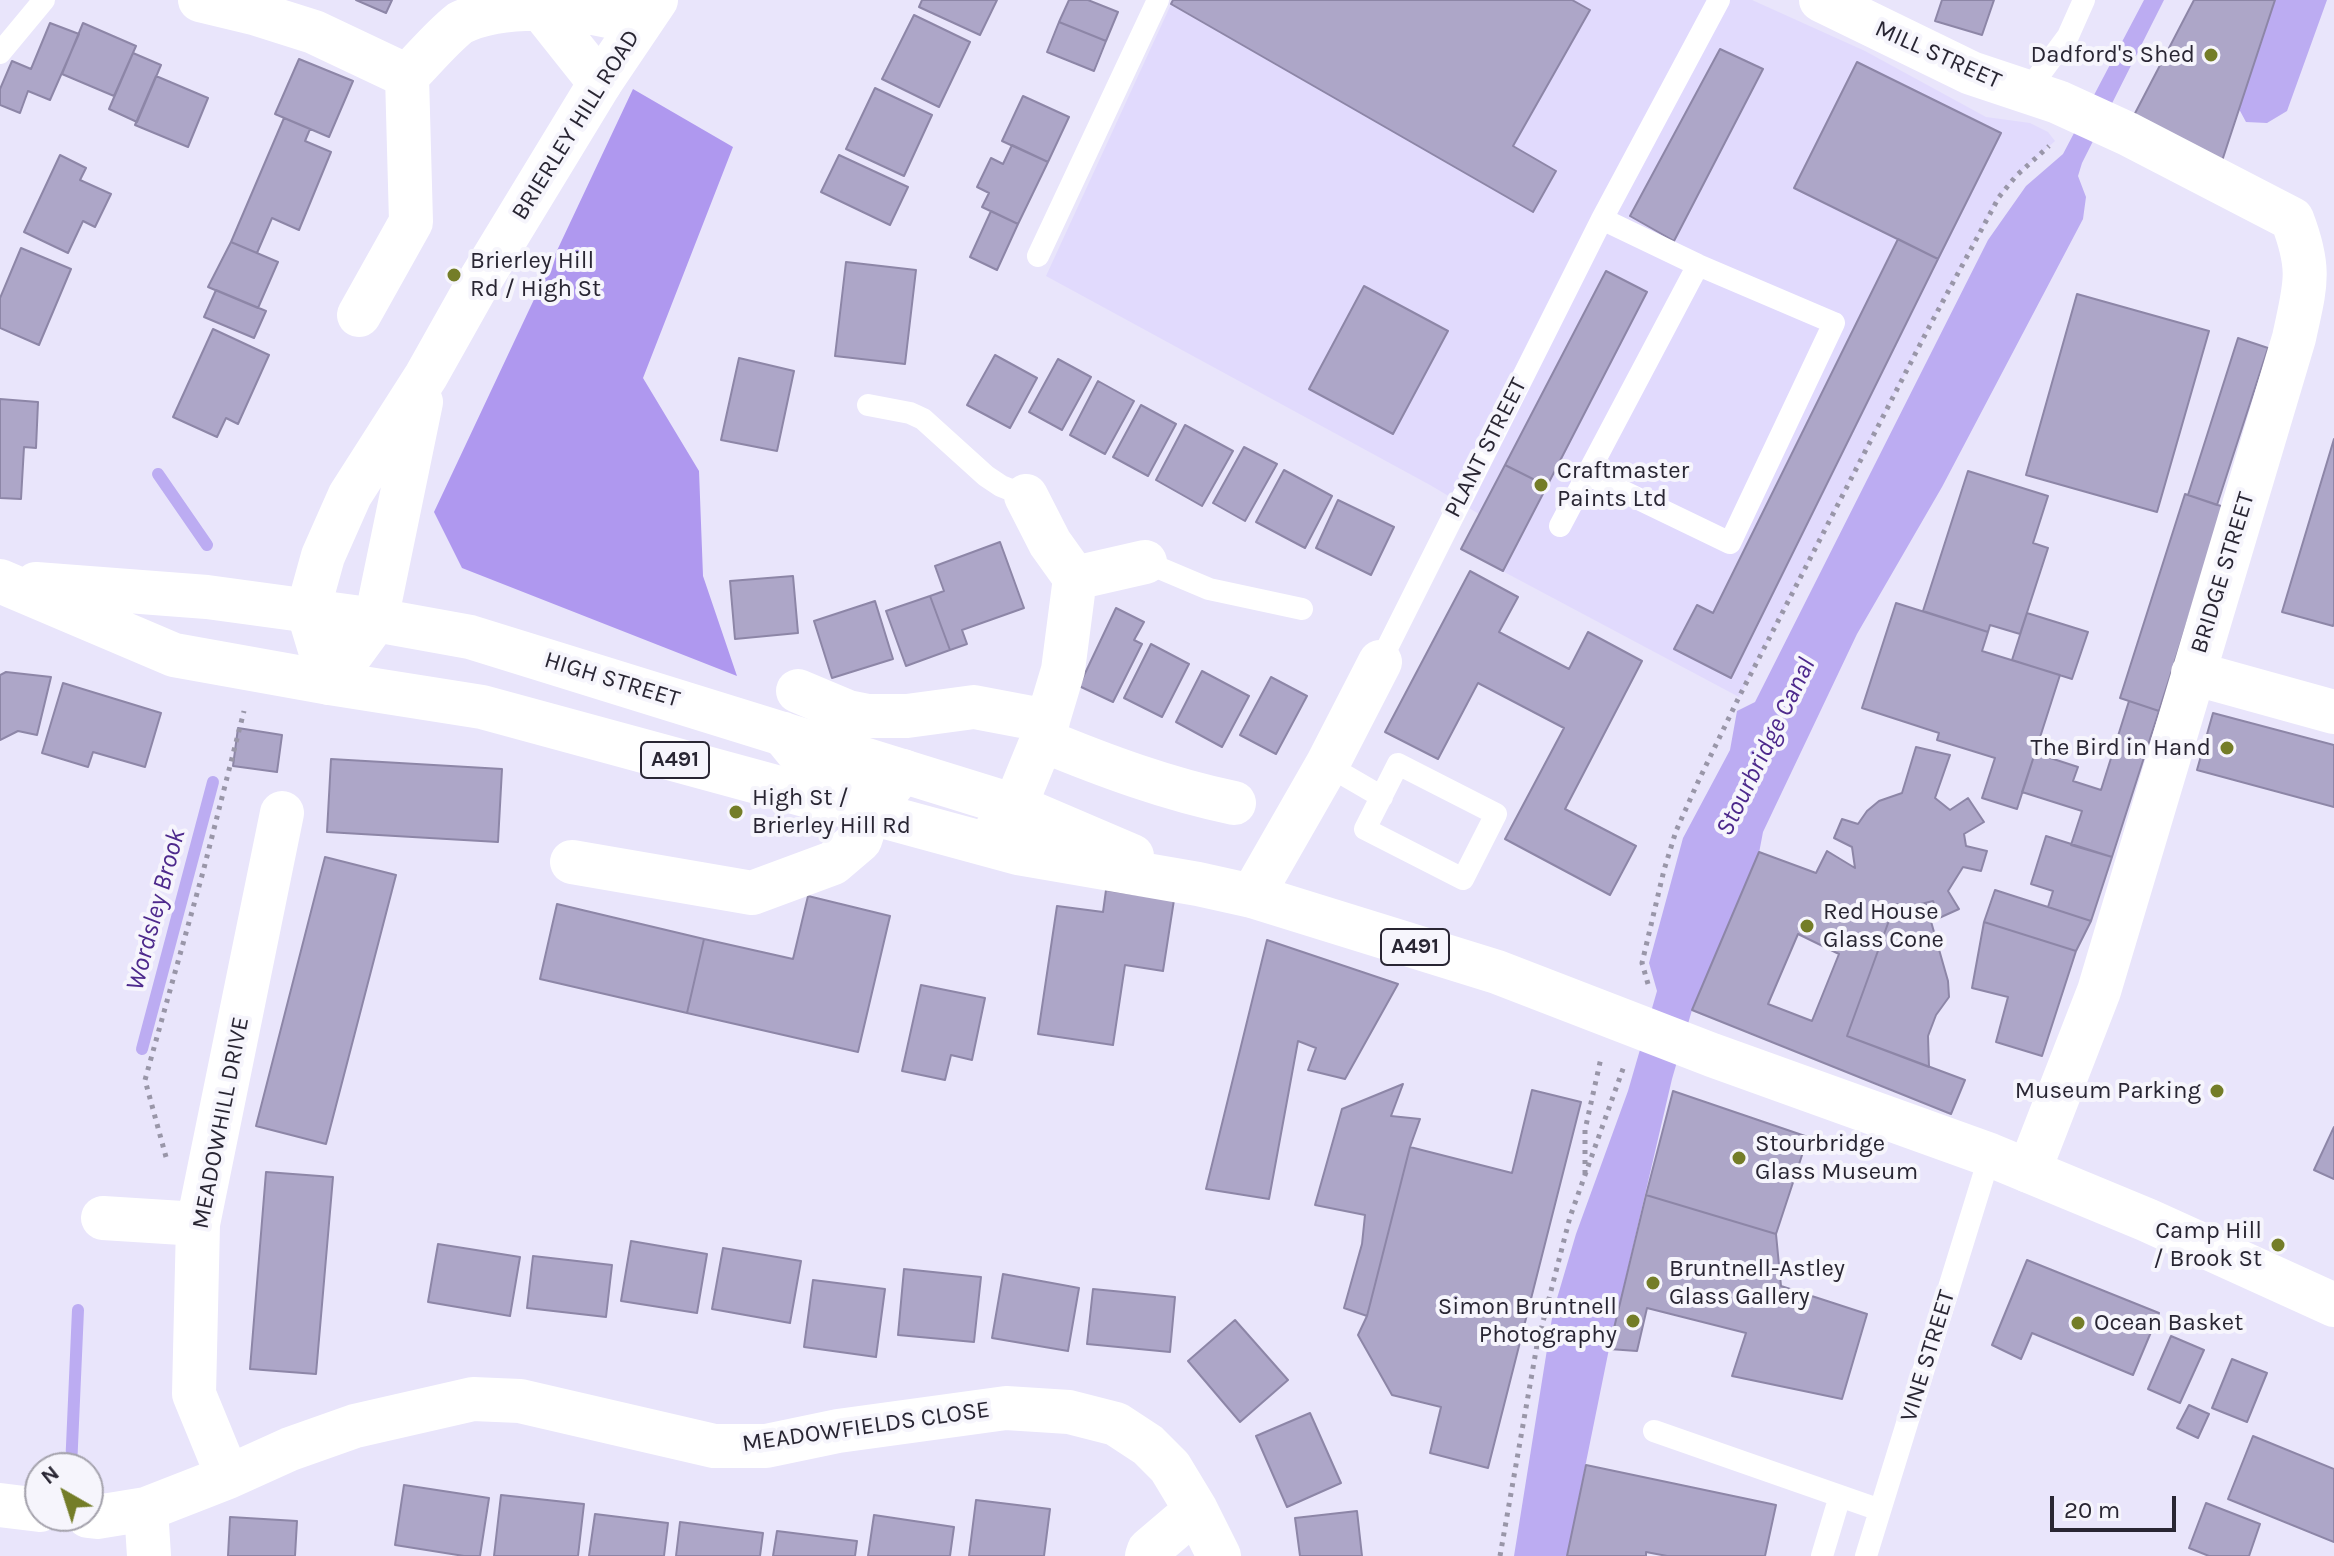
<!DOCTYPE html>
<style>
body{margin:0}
#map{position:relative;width:2334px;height:1556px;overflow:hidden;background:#e9e5fb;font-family:Karla,sans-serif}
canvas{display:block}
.north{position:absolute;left:24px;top:1452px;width:80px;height:80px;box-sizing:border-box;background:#f6f5fc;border:2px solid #a4a2ac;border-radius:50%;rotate:321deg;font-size:22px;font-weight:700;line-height:32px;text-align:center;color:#292633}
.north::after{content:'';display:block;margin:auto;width:28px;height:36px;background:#747d28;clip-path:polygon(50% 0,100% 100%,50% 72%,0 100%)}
.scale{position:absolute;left:2050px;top:1496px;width:126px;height:36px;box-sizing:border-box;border:4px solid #292633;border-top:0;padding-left:10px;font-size:24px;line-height:28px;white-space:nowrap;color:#292633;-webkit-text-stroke:6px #f6f5fc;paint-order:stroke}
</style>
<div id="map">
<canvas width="2334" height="1556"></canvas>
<div class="north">N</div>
<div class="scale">20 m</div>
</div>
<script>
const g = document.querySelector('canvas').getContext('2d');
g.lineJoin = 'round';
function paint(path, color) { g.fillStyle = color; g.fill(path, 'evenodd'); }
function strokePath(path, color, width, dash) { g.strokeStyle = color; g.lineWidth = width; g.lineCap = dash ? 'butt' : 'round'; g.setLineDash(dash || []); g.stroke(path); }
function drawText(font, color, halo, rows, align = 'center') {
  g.font = font + ' Karla,sans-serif'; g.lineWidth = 8; g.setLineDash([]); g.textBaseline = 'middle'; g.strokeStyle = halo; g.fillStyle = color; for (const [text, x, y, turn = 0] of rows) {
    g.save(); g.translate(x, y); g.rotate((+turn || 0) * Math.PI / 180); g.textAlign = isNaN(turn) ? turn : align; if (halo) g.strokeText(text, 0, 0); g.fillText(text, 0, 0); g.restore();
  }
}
const built = new Path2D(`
 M1173 0H1752L1865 51 1986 117 2030 123 2048 132 2055 141 2016 176 1999 197 1928 329 1739 697 1461 549 1479 514 1430 485 1046 276Z`);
const forest = new Path2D(`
 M633 89 733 147 643 378 699 471 703 576 737 676 462 568 434 512Z`);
const water = new Path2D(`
 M2144 0H2164L2082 163 2078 176 2086 197 2083 219 1942 487 1857 634 1763 832 1759 853 1692 1010 1672 1079 1609 1349 1567 1556H1514L1553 1312 1576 1234 1628 1091 1657 991 1649 963 1683 838 1730 750 1737 711 1755 702 1988 240 2026 186 2063 154Z
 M2275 0H2327L2287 111 2267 123 2246 122 2239 109Z`);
const stream = new Path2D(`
 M158 474 207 545
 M142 1049 213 782
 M71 1468 78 1310`);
const building = new Path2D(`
 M356 0H392L386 13Z
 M922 0H997L980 35 919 7Z
 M1069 0H1088L1118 12 1106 41 1059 22Z
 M1173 0H1572L1590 10 1513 146 1556 171 1533 212 1171 4Z
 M1942 0H1994L1982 35 1935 21Z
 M2194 0H2275L2221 164 2131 121Z
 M914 15 970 42 939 107 882 79Z
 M1059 22 1106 41 1094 71 1047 52Z
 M50 23 79 34 50 100 28 91 20 113 0 105V89L12 61 31 69Z
 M83 23 136 46 114 96 62 74Z
 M1720 49 1763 69 1674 241 1630 216Z
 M133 53 161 65 137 122 109 109Z
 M299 59 353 81 329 137 275 114Z
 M1857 62 2001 133 1938 259 1794 188Z
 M156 76 208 98 188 147 135 125Z
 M875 88 932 115 904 176 846 149Z
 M1023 96 1069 117 1048 162 1002 141Z
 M284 118 310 129 305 141 331 152 299 230 272 218 257 253 231 242Z
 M1012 145 1048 162 1018 224 982 207 989 193 977 187 991 158 1003 164Z
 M60 155 86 168 80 180 111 194 95 227 83 221 68 253 24 232Z
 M839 155 908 187 890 225 821 192Z
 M991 211 1018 224 997 270 970 257Z
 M1898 239 1938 259 1731 678 1674 649 1697 605 1713 613Z
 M231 242 278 262 258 308 208 287Z
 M21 248 71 269 39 345 0 328V298Z
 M846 262 916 270 905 364 835 356Z
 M1606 271 1647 292 1547 486 1505 465Z
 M1364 286 1448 331 1393 434 1309 389Z
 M216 290 266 311 254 338 204 317Z
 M2077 294 2209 331 2157 512 2026 475Z
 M213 329 269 355 238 424 226 418 217 437 173 417Z
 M2238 338 2268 348 2217 505 2188 495Z
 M995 355 1037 378 1010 428 967 405Z
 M739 358 794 371 777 451 721 440Z
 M1058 359 1091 377 1062 430 1029 412Z
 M1098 381 1134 401 1105 454 1070 435Z
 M0 399 38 402 36 448 24 447 21 499 0 498Z
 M1141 405 1176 424 1148 476 1113 457Z
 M1185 425 1233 451 1202 506 1156 480Z
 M2334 439V623L2333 626 2282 612Z
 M1244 447 1277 464 1245 521 1213 503Z
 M1505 465 1547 486 1503 571 1461 549Z
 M1284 470 1332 496 1305 548 1256 522Z
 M1968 471 2048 496 2033 543 2048 548 2020 634 1990 625 1988 632 1923 611Z
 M2185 494 2224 507 2159 711 2120 698Z
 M1338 500 1394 527 1371 575 1316 548Z
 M1000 542 1024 608 962 630 967 644 950 650 930 596 944 591 935 566Z
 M1470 571 1518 597 1499 632 1569 669 1588 632 1642 661 1565 809 1636 846 1610 895 1505 839 1564 728 1478 683 1438 759 1385 732Z
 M793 576 798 633 735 639 730 581Z
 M930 596 950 650 906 666 886 611Z
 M875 601 893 659 832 678 814 621Z
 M1896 603 1988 632 1982 651 2060 675 2017 809 1982 798 1995 758 1937 740 1939 733 1862 708Z
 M1116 608 1144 622 1134 640 1142 644 1113 702 1079 686Z
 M2027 613 2088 632 2072 679 2012 660Z
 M1151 644 1189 664 1162 717 1124 698Z
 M1202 671 1249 696 1222 747 1176 722Z
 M6 672 51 677 37 735 18 731 0 740V675Z
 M1271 677 1307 696 1276 754 1240 735Z
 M63 683 161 713 145 767 93 752 88 767 42 753Z
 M2129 701 2159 711 2112 857 2071 845 2082 811 2022 792 2035 753 2078 767 2073 781 2101 790Z
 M2213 713 2334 745V807L2197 770Z
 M238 728 282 735 277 772 233 766Z
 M1916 747 1950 755 1935 798 1950 810 1968 798 1984 822 1964 834 1966 846 1987 851 1981 871 1963 867 1948 891 1959 909 1939 918 1933 901 1913 906 1895 904 1847 1036 1965 1080 1951 1114 1692 1010 1759 852 1816 873 1827 851 1855 868 1852 847 1834 838 1842 819 1858 824 1867 811 1879 801 1902 793ZM1798 934 1839 954 1812 1021 1768 1004Z
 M331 759 502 769 498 842 327 832Z
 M2046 836 2112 857 2091 921 2048 907 2053 891 2031 884Z
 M325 857 396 875 326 1144 256 1126Z
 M1106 890 1174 900 1163 971 1125 965 1113 1045 1038 1034 1057 906 1103 912Z
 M1995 890 2048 907 2091 921 2076 951 1984 922Z
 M808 896 890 916 858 1052 687 1013 704 939 793 959Z
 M557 904 704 939 687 1013 540 979Z
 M1895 904 1906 906 1926 904 1948 981 1949 997 1936 1015 1928 1036 1929 1067 1847 1036Z
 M1984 922 2076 951 2042 1056 1996 1042 2008 997 1972 988Z
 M1267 940 1398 984 1345 1079 1308 1070 1316 1048 1298 1041 1269 1199 1206 1189Z
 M921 985 985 998 972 1060 951 1055 945 1080 902 1071Z
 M1403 1084 1391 1116 1420 1119 1410 1147 1367 1316 1344 1308 1362 1244 1365 1215 1315 1205 1342 1109Z
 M1532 1090 1581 1102 1488 1468 1430 1453 1441 1407 1392 1395 1358 1335 1367 1316 1410 1147 1512 1173Z
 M1673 1091 1808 1137 1776 1234 1646 1195Z
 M2334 1127V1179L2314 1170Z
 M266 1172 333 1177 316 1374 250 1369Z
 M1646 1195 1776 1234 1781 1286 1867 1314 1842 1399 1732 1376 1746 1333 1647 1308 1637 1351 1609 1349Z
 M631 1241 707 1254 697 1313 621 1301Z
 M438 1244 520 1257 510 1316 428 1302Z
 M723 1248 801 1261 790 1323 712 1309Z
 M533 1256 612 1265 606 1317 527 1308Z
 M2027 1260 2159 1313 2133 1375 2032 1333 2021 1359 1992 1345Z
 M904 1269 981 1277 974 1342 898 1335Z
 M1003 1274 1079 1288 1068 1351 992 1338Z
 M813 1280 885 1289 876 1357 804 1347Z
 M1093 1289 1175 1297 1170 1352 1087 1344Z
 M1235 1320 1288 1380 1240 1422 1188 1361Z
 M2171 1336 2204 1350 2180 1403 2148 1389Z
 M2232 1359 2267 1373 2247 1422 2212 1408Z
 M2189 1405 2209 1414 2198 1438 2177 1428Z
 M1310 1413 1341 1483 1287 1507 1256 1436Z
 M2253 1436 2334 1469V1542L2228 1499Z
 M1586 1465 1776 1505 1765 1556H1667L1646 1552V1556H1567Z
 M404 1485 489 1498 480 1556H464L395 1545Z
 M501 1495 584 1504 578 1556H494Z
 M976 1500 1050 1509 1044 1556H969Z
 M2206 1503 2260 1524 2249 1556H2209L2189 1548Z
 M1357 1511 1362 1556H1300L1295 1518Z
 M595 1514 668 1523 664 1556H589Z
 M874 1515 954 1527 950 1556H868Z
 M230 1517 297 1521 295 1556H228Z
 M680 1522 763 1533 760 1556H676Z
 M777 1531 857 1541 855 1556H773Z`);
const path = new Path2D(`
 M1648 984 1642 963 1664 870 1676 831 1697 784 1739 697 1928 329 1999 197 2016 176 2049 146
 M166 1157 145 1080 203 872 244 711
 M1585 1174V1130L1601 1058
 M1500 1556 1537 1345 1570 1217 1624 1066`);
const lane = new Path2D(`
 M0 53 44 0
 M2026 93 2068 36 2084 0
 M1038 256 1158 0
 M868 405 910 413 923 419 986 476 1001 486 1026 496
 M1589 475 1730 543 1834 323 1698 265 1602 219
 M1560 526 1698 265
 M1145 562 1209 589 1302 609
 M1380 662 1602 219 1719 0
 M1398 764 1496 814 1463 879 1365 829Z
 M1327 765 1382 797
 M1654 1431 1880 1510
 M1822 1556 1840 1496
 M1866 1556 1990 1155`);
const street = new Path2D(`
 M200 0 254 13 314 32 407 76C424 59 441 38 460 23 506 0 589 8 639 24
 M1821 0 1971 73 2058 102 2128 134 2292 219C2312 271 2305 286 2294 338L2099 991 2029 1171
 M538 5 600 83
 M359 315 411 222 407 76
 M1026 496 1050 543 1075 578 1145 562
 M2193 673 2334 712
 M798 691 848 712 868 716H907L974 707 1048 721
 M783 734 809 766 857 783 869 813
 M1042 740C1105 766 1167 789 1234 803
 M992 836 1015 806 1042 740 1063 670 1075 578
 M572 862 752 893 833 863 860 840 869 813 903 771
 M1252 896 1327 765 1380 662
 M103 1218 198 1224
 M228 1477 194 1394 198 1224 282 813
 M0 1505 40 1510
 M146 1509 149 1556
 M88 1516 97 1517 146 1509 228 1477 290 1449 355 1426 473 1399 520 1401 714 1446H766L838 1431 1006 1408 1069 1412 1116 1424 1148 1445 1170 1467 1196 1510 1219 1556
 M1147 1556 1149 1550 1196 1510`);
const secondary = new Path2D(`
 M330 683 308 610 323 556 350 495 426 376 476 287 600 83 656 0
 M330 683 376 620 421 402`);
const highway = new Path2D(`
 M0 581 174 655 330 683 482 707 1018 853 1198 884 1252 896 1497 972 1712 1055 1990 1155 2147 1220 2334 1305
 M36 584 207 597 376 620 470 637 1015 806 1132 856`);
const markers = [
 [2211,55,8,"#747d28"],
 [454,275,8,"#747d28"],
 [1541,485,8,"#747d28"],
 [2227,748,8,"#747d28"],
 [736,812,8,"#747d28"],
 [1807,926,8,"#747d28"],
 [2217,1091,8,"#747d28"],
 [1739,1158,8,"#747d28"],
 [2278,1245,8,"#747d28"],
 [1653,1283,8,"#747d28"],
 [1633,1321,8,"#747d28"],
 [2078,1323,8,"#747d28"]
];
const shields = [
 [675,760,68],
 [1415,947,68]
];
const shieldNames = [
 ["A491",675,760],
 ["A491",1415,947]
];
const streetNames = [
 ["MILL STREET",1938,55,24],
 ["BRIERLEY HILL ROAD",576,125,-58],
 ["PLANT STREET",1486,448,-63],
 ["BRIDGE STREET",2223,573,-73],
 ["HIGH STREET",612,680,17],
 ["MEADOWHILL DRIVE",221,1123,-79],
 ["VINE STREET",1928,1356,-73],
 ["MEADOWFIELDS CLOSE",866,1427,-8]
];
const poiNames = [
 ["Dadford's Shed",2195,55,"right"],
 ["Brierley Hill",470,261],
 ["Rd / High St",470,289],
 ["Craftmaster",1557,471],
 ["Paints Ltd",1557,499],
 ["The Bird in Hand",2211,748,"right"],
 ["High St /",752,798],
 ["Brierley Hill Rd",752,826],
 ["Red House",1823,912],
 ["Glass Cone",1823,940],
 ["Museum Parking",2201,1091,"right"],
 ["Stourbridge",1755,1144],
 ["Glass Museum",1755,1172],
 ["Camp Hill",2262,1231,"right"],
 ["/ Brook St",2262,1259,"right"],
 ["Bruntnell-Astley",1669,1269],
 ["Glass Gallery",1669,1297],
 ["Simon Bruntnell",1617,1307,"right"],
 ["Photography",1617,1335,"right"],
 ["Ocean Basket",2094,1323]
];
const waterNames = [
 ["Stourbridge Canal",1766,747,-64],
 ["Wordsley Brook",156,910,-75]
];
paint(built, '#e1dafd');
paint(forest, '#af98ef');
paint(water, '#bcacf2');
strokePath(stream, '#bcacf2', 12);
paint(building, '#ada6c8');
strokePath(building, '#8d86a7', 2);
strokePath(path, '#9996a8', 5, [4, 6]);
strokePath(lane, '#fff', 22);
strokePath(street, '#fff', 44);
strokePath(secondary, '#fff', 44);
strokePath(highway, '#fff', 44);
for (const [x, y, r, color] of markers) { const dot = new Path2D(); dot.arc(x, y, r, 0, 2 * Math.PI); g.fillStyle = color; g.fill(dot); strokePath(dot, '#f6f5fc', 3); }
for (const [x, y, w] of shields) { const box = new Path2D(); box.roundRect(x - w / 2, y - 18, w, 36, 6); g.fillStyle = '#f6f5fc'; g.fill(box); strokePath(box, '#292633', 2); }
drawText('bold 22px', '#292633', null, shieldNames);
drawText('24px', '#292633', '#f6f5fc', streetNames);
drawText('24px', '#292633', '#f6f5fc', poiNames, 'left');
drawText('italic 26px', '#4d298c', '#f6f5fc', waterNames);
</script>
